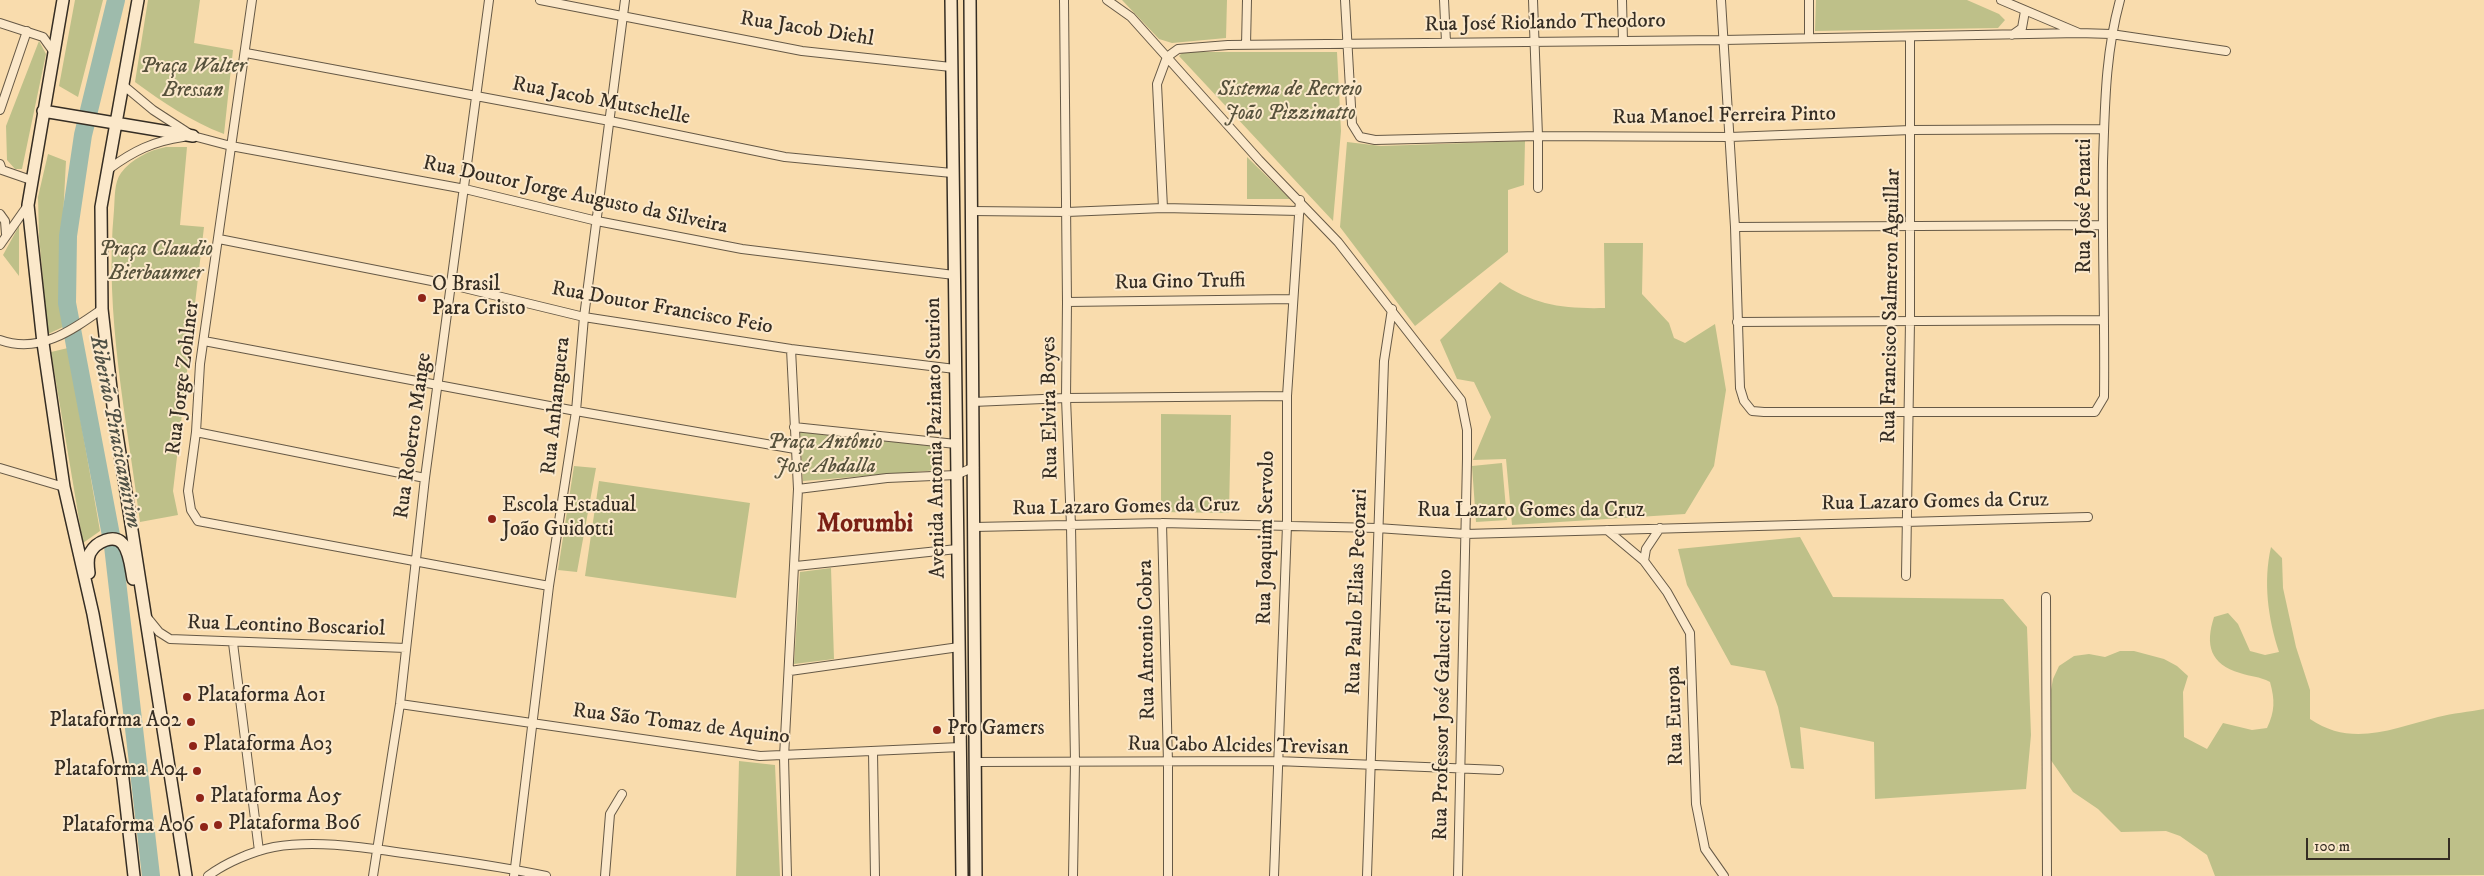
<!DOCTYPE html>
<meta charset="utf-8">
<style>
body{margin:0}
#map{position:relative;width:2484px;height:876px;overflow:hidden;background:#f9dcad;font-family:"IM FELL DW Pica",serif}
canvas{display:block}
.scale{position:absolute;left:2306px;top:838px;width:144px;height:22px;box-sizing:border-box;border:2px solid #352d23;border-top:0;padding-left:6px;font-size:15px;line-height:18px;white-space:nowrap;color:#352d23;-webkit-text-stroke:4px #fbe8ca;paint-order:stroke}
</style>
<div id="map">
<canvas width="2484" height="876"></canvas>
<div class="scale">100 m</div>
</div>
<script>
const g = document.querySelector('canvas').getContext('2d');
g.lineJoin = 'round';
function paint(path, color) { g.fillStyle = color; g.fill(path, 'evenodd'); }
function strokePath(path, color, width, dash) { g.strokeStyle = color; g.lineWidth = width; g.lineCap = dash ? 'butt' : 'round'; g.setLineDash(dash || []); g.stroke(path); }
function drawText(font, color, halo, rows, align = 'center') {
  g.font = font + ' "IM FELL DW Pica",serif'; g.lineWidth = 4; g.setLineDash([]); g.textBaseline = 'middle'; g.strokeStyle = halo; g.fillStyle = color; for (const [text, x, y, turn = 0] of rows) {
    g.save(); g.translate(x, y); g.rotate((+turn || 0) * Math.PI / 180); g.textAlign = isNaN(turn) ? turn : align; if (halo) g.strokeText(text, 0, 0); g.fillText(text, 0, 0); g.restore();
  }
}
const green = new Path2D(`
 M75 0H103L78 97 59 86Z
 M148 0H200L194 43 233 50 224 134C190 121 164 103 135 82Z
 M1122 0H1227L1226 38 1172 43 1159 39Z
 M1816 0H1967L1999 14 2005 20 1998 28 1815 31Z
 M39 41 46 54 22 169H15L7 160 6 126Z
 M1183 52H1337L1341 131 1333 221 1179 56Z
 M1525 141 1524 185 1508 190V252L1415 326 1340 227 1347 142 1381 146Z
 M166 147H187L180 225 204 227 173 491 178 515 140 522C127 419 104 314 114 210 115 198 114 182 121 173 131 159 150 150 166 147Z
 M48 154 66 161 59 293 65 326 48 334 39 236 38 197Z
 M1247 157 1290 199H1247Z
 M19 226V276L3 255Z
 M1604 243H1643L1642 294 1669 323 1674 338 1685 343 1715 324 1726 390 1714 466 1685 514 1512 525 1506 459 1473 460 1491 417 1474 382 1457 379 1440 340 1500 282C1534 305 1563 309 1605 308Z
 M68 348 100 531 83 543 51 352Z
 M1161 414 1231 415 1229 513 1161 512Z
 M800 431 939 447V470L803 481Z
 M1502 463 1507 520 1476 522 1472 466Z
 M574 466 596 468 577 572 558 570Z
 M599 481 750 503 736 598 585 576Z
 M1800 537 1833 597 2003 599 2027 627 2031 735 2026 789 1875 799 1874 742 1800 727 1804 769 1791 768 1778 707 1765 671 1731 665 1687 585 1678 549Z
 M2271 547 2282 558 2283 588 2296 647 2310 690V719C2352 748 2394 728 2438 717 2453 713 2469 712 2484 709V875L2215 876 2207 855 2180 836 2166 831 2121 832 2098 809 2073 792 2048 756 2050 695 2053 679 2059 666 2074 656 2089 654 2105 657 2120 651H2134L2164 659 2177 666 2188 676 2183 692 2184 737 2207 749 2223 723 2252 730 2267 728C2275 711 2275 700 2270 682 2259 676 2251 677 2240 673 2210 664 2205 645 2214 617L2228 613 2238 624 2250 651 2265 655 2279 652C2268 618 2263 582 2271 547Z
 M831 568 834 659 794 664 800 572Z
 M739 761 775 765 780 876H736Z`);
const river = new Path2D(`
 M116 0 83 135 68 236 67 303 113 546 151 876`);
const street = new Path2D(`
 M252 0 200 364 196 432 188 491 191 510 198 521 549 586
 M540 0 802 51 951 67
 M1064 0 1067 302 1066 398 1071 526 1075 762 1073 876
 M1107 0 1131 17 1259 160 1338 242 1461 400 1467 430V459L1458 876
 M1345 0 1352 124 1360 137 1375 140 1538 136 1730 137 1911 130 2104 129
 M1444 0 1446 42
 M1533 0 1538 136V188
 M1622 0 1623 41
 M1721 0 1735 227 1740 388 1744 401 1752 411 1764 412H2095L2104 397C2105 319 2102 240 2103 162 2105 105 2105 55 2120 0
 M1809 0V37
 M2001 0 2079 33 2111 34 2226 51
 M0 23 43 37 53 51
 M2012 35 2022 28 2025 11
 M1246 45 1247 0
 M246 53 610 121 785 157 952 173
 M123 85 153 110 193 136 231 146 465 189 597 221 742 249 954 275
 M0 110 27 31
 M0 164 2 170 31 180
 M109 169C133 151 154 141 183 137
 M1163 208 1157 84 1167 57 1178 49 1228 45 1723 40 2079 33
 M971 211 1067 212 1163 208 1300 211
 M0 214 5 221 6 234
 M1735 227 2102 225
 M219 239 452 285 584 317 791 349 955 369
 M0 245 28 205
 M1067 302 1293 299
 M1737 322 2104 320
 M0 340C39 354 71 331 102 309
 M204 341 576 411 795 449
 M973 402 1066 398 1287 396
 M794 427 956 444
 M196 432 425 478
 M0 468 64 487
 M798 489 887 478 956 475 974 467
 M1162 523 1168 763V876
 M974 527 1162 523 1377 528 1465 534 2088 517
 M1607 530 1644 561 1646 549 1660 528
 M1644 561 1667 592 1690 633 1696 804 1705 849 1724 876
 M796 566 957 549
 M1906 576 1910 321V37
 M2046 597 2047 876
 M146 616 159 632 170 639 406 648
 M233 643 259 851
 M790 671 959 647
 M400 704 760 756 960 747
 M873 752 875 876
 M976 762 1277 761 1499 770
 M208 876C225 863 253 851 274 847 321 839 372 849 418 855 461 861 504 867 546 876
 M373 876 400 704 425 478 489 0
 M514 876 549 586 576 411 584 317 625 0
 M605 876 610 814 622 794
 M787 876 784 757 798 489 791 349
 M1274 876 1287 525V396L1300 200
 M1367 876 1384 361 1392 309`);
const secondary = new Path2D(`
 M63 0 28 205 43 343 64 487 93 614 123 779 134 876
 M138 0 101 207 102 309 114 415 186 876
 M951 0 962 876
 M970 0 976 876
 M43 111 193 136
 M89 573C88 566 87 559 90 553 96 542 114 533 123 544 130 553 131 569 133 579`);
const markers = [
 [422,298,5,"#8f2418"],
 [492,519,5,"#8f2418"],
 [187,697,5,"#8f2418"],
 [191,722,5,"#8f2418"],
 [937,730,5,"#8f2418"],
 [193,746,5,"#8f2418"],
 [197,771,5,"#8f2418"],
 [200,798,5,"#8f2418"],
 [218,825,5,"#8f2418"],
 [204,827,5,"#8f2418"]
];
const streetNames = [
 ["Rua José Riolando Theodoro",1545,24,-1],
 ["Rua Jacob Diehl",807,30,9],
 ["Rua Jacob Mutschelle",601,102,11],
 ["Rua Manoel Ferreira Pinto",1724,117,-1],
 ["Rua Doutor Jorge Augusto da Silveira",575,196,12],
 ["Rua José Penatti",2086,206,-90],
 ["Rua Gino Truffi",1180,283,-1],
 ["Rua Francisco Salmeron Aguillar",1892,306,-89],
 ["Rua Doutor Francisco Feio",662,309,10],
 ["Rua Jorge Zohlner",184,378,-83],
 ["Rua Anhanguera",557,406,-84],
 ["Rua Elvira Boyes",1051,408,-91],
 ["Rua Roberto Mange",414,436,-82],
 ["Avenida Antonia Pazinato Sturion",937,438,-91],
 ["Rua Lazaro Gomes da Cruz",1935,503,-1],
 ["Rua Lazaro Gomes da Cruz",1126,508,-1],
 ["Rua Lazaro Gomes da Cruz",1531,512],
 ["Rua Joaquim Servolo",1267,538,-89],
 ["Rua Paulo Elias Pecorari",1358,592,-88],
 ["Rua Leontino Boscariol",286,627,2],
 ["Rua Antonio Cobra",1148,640,-91],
 ["Rua Professor José Galucci Filho",1444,705,-89],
 ["Rua Europa",1676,716,-92],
 ["Rua São Tomaz de Aquino",681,725,7],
 ["Rua Cabo Alcides Trevisan",1238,747,1]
];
const parkNames = [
 ["Praça Walter",193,68],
 ["Bressan",193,92],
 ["Sistema de Recreio",1290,91],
 ["João Pìzzinatto",1290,115],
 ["Praça Claudio",156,251],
 ["Bierbaumer",156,275],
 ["Praça Antônio",825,444],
 ["José Abdalla",825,468]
];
const poiNames = [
 ["O Brasil",432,286],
 ["Para Cristo",432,310],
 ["Escola Estadual",502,507],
 ["João Guidotti",502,531],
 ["Plataforma A01",197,697],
 ["Plataforma A02",181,722,"right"],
 ["Pro Gamers",947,730],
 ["Plataforma A03",203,746],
 ["Plataforma A04",187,771,"right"],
 ["Plataforma A05",210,798],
 ["Plataforma B06",228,825],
 ["Plataforma A06",194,827,"right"]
];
const waterNames = [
 ["Ribeirão Piracicamirim",114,432,79]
];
const districtNames = [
 ["Morumbi",865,526]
];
paint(green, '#bec089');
strokePath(river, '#9ebbac', 18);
strokePath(street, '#665946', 10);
strokePath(secondary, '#352d23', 14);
strokePath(street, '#fbe8ca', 8);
strokePath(secondary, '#fbe8ca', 11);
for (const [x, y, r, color] of markers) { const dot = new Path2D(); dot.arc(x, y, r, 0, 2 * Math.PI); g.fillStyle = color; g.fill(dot); strokePath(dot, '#fbe8ca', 2); }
drawText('21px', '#352d23', '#fbe8ca', streetNames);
drawText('italic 21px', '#57523c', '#fbe8ca', parkNames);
drawText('21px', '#352d23', '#fbe8ca', poiNames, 'left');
drawText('italic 22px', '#4f5045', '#fbe8ca', waterNames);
drawText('bold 26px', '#7a1f14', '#fbe8ca', districtNames);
</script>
